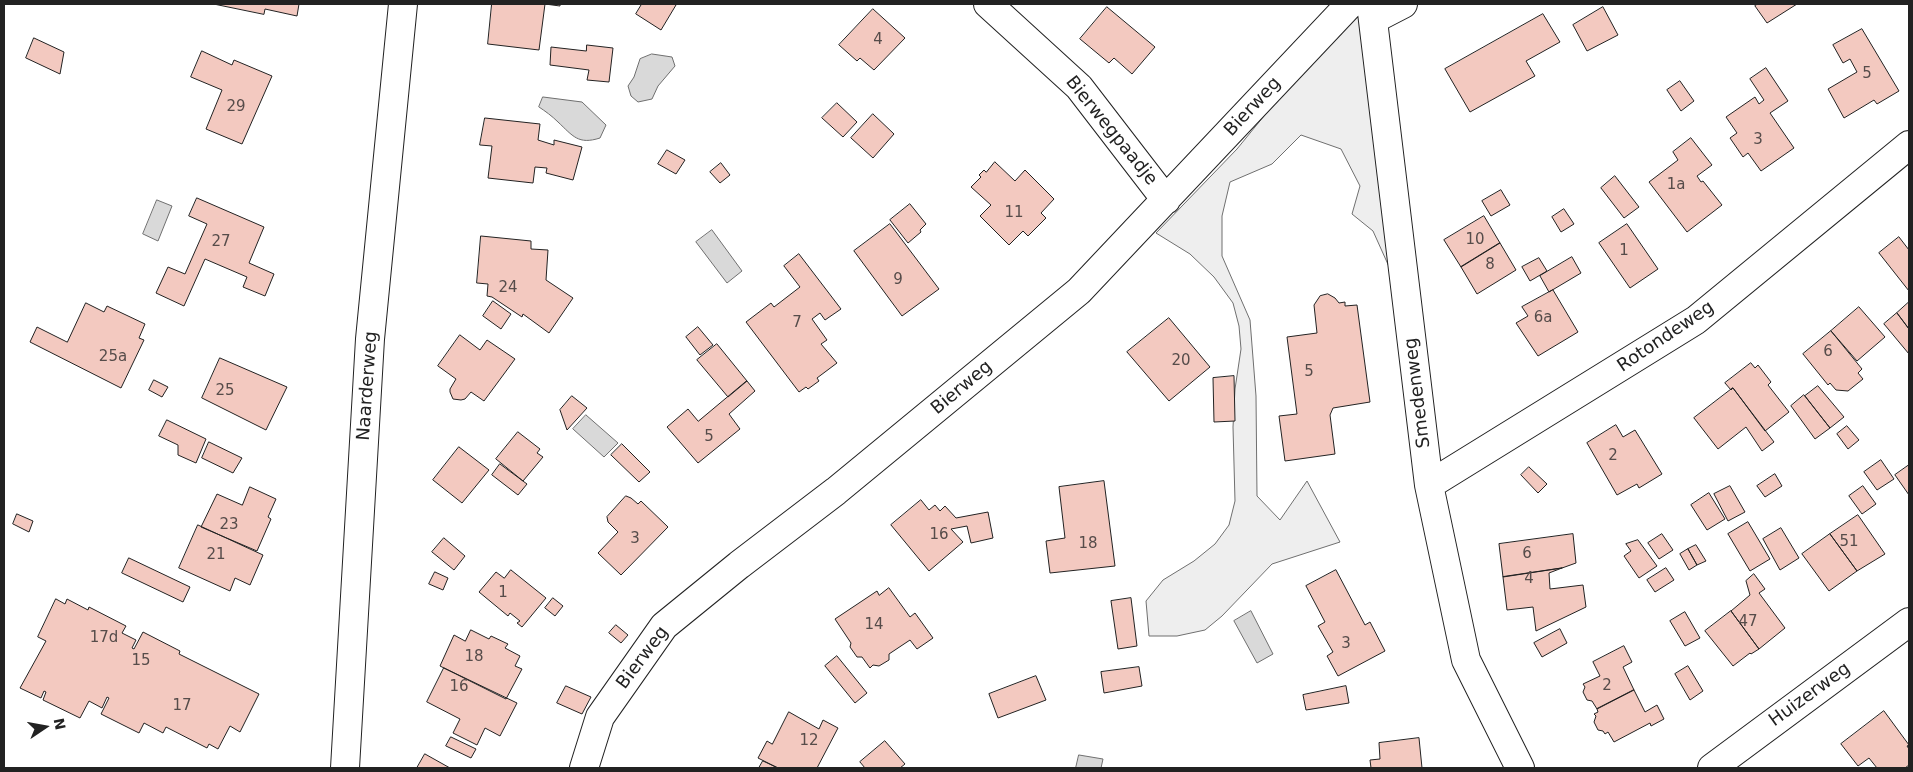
<!DOCTYPE html>
<style>
body{margin:0}
#map{position:relative;width:1913px;height:772px;overflow:hidden;background:#fff;font-family:"DejaVu Sans",sans-serif}
canvas{display:block}
.frame{position:absolute;inset:0;border:5px solid #222;pointer-events:none}
.north{position:absolute;left:20px;top:702px;width:50px;height:50px;-webkit-text-stroke:4px #fff;paint-order:stroke;rotate:78deg;font-size:14px;font-weight:700;line-height:20px;text-align:center;color:#222}
.north::after{content:'';display:block;margin:auto;width:18px;height:22px;background:#222;clip-path:polygon(50% 0,100% 100%,50% 72%,0 100%)}
</style>
<div id="map">
<canvas width="1913" height="772"></canvas>
<div class="frame"></div>
<div class="north">N</div>
</div>
<script>
const g = document.querySelector('canvas').getContext('2d');
g.lineJoin = 'round';
function paint(path, color) { g.fillStyle = color; g.fill(path, 'evenodd'); }
function strokePath(path, color, width, dash) { g.strokeStyle = color; g.lineWidth = width; g.lineCap = dash ? 'butt' : 'round'; g.setLineDash(dash || []); g.stroke(path); }
function drawText(font, color, halo, rows, align = 'center') {
  g.font = font + ' "DejaVu Sans",sans-serif'; g.lineWidth = 4; g.setLineDash([]); g.textBaseline = 'middle'; g.strokeStyle = halo; g.fillStyle = color; for (const [text, x, y, turn = 0] of rows) {
    g.save(); g.translate(x, y); g.rotate((+turn || 0) * Math.PI / 180); g.textAlign = isNaN(turn) ? turn : align; if (halo) g.strokeText(text, 0, 0); g.fillText(text, 0, 0); g.restore();
  }
}
const green = new Path2D(`
 M1349 14 1359 16 1395 280 1373 231 1352 214 1360 186 1341 149 1301 135 1272 164 1230 182 1222 216V256L1250 320 1256 396 1257 496 1280 520 1307 481 1340 542 1272 564 1222 616 1205 630 1177 636H1149L1146 601 1163 580 1194 561 1215 544 1229 525 1235 501 1233 427 1235 389 1241 349 1239 326 1233 303 1214 277 1190 254 1156 233 1237 149 1331 34Z`);
const water = new Path2D(`
 M652 54 672 57 675 66 658 86 652 99 638 102 631 96 628 86 634 77 640 59Z
 M543 97 582 102 606 125 600 138C578 145 573 136 558 122 552 116 545 111 539 107Z
 M157 200 172 206 158 241 143 234Z
 M712 230 742 271 727 283 696 242Z
 M586 415 618 443 604 457 573 429Z
 M1251 611 1273 654 1257 663 1234 621Z
 M1079 755 1103 759 1101 768H1076Z`);
const building = new Path2D(`
 M214 4H299L297 16 265 9 264 14Z
 M492 4H560V6L545 4 539 50 488 44Z
 M642 4H673L676 5 661 30 636 14Z
 M1758 4H1797L1767 23 1755 6Z
 M1107 7 1155 47 1132 74 1114 58 1109 63 1080 39Z
 M1603 7 1618 35 1587 51 1573 25Z
 M873 9 905 38 874 70 860 58 857 61 839 45Z
 M1543 14 1560 42 1526 61 1535 76 1470 112 1445 69Z
 M1862 29 1899 91 1877 104 1874 100 1844 118 1828 89 1857 72 1850 59 1843 63 1833 45Z
 M34 38 64 52 60 74 26 58Z
 M587 45 613 48 609 82 587 80 589 70 550 65 551 47 586 51Z
 M202 51 232 65 234 60 272 76 242 144 206 129 222 90 191 77Z
 M1766 68 1788 101 1770 113 1794 148 1761 171 1748 153 1743 157 1730 138 1737 133 1726 117 1755 97 1759 104 1764 100 1750 79Z
 M1680 81 1694 101 1681 111 1667 90Z
 M837 103 857 122 843 137 822 118Z
 M873 114 894 134 873 158 851 138Z
 M485 118 540 124 538 140 554 145V140L582 147 573 180 546 173 547 168 535 167 533 183 488 178 492 146 480 145Z
 M1691 138 1712 165 1697 176 1701 182 1703 181 1722 205 1687 232 1649 182 1678 160 1673 152Z
 M667 150 685 160 676 174 658 164Z
 M995 162 1015 181 1025 170 1054 199 1041 213 1046 218 1028 236 1023 231 1009 245 980 216 991 205 971 187 981 177 979 175 984 170 986 172Z
 M721 163 730 175 720 183 710 172Z
 M1615 176 1639 207 1624 218 1601 188Z
 M1501 190 1510 205 1491 216 1482 201Z
 M197 198 264 227 249 263 274 274 265 296 243 287 247 277 205 259 184 306 156 293 168 267 185 274 207 224 189 216Z
 M910 204 926 224 920 230 921 232 908 243 890 220Z
 M1564 209 1574 224 1561 232 1552 217Z
 M1484 216 1500 243 1461 267 1444 240Z
 M890 224 939 289 902 316 854 251Z
 M1627 224 1658 269 1630 288 1599 243Z
 M481 236 531 241V249L548 250 546 280 573 298 549 333 523 314 522 317 492 297 487 296 488 284 477 283Z
 M1899 237 1909 250V291L1879 253Z
 M1500 243 1516 270 1477 294 1461 267Z
 M799 254 841 309 825 320 820 313 812 319 827 340 821 344 837 363 817 378 819 381 808 389 806 387 799 392 746 322 771 303 774 307 800 287 784 266Z
 M1572 257 1581 273 1549 292 1540 276Z
 M1539 258 1547 271 1530 281 1522 267Z
 M1553 290 1578 332 1538 356 1516 323 1528 316 1522 307Z
 M1328 294 1335 298 1339 303 1345 302V306L1357 305 1370 402 1333 408 1330 415 1335 454 1285 461 1279 416 1297 414 1287 337 1317 333 1314 305 1320 296Z
 M493 301 511 314 501 329 483 316Z
 M1909 302V329L1897 313Z
 M86 303 104 312 107 306 145 324 139 338 144 340 121 388 30 342 37 327 67 342Z
 M1859 307 1885 337 1857 361 1831 331Z
 M1897 313 1909 329V354L1884 324Z
 M1169 318 1210 367 1169 401 1127 352Z
 M698 327 713 345 700 355 686 337Z
 M1831 331 1862 369 1858 373 1863 379 1848 391 1836 390 1830 383 1828 385 1803 354Z
 M460 335 480 350 487 340 515 359 484 401 471 392 465 399 461 400 453 399 450 392V389L456 379 438 366Z
 M717 344 747 381 728 397 697 360Z
 M220 358 287 387 266 430 202 398Z
 M1751 363 1755 368 1758 365 1771 382 1768 385 1789 412 1765 431 1733 388 1731 390 1725 383Z
 M1234 376 1235 421 1214 422 1213 378Z
 M154 380 168 387 162 397 149 390Z
 M747 381 755 391 729 414 740 429 698 463 667 427 688 409 698 421Z
 M1818 386 1844 417 1830 428 1805 396Z
 M1733 388 1774 442 1762 451 1746 427 1718 449 1694 418Z
 M1804 395 1830 428 1815 439 1791 406Z
 M572 396 587 408 567 430 560 410Z
 M167 420 206 439 196 463 178 455V445L159 436Z
 M1616 425 1623 437 1635 430 1662 474 1639 488 1637 484 1617 495 1587 443Z
 M1847 426 1859 440 1848 449 1837 434Z
 M518 432 540 449 537 453 543 457 523 481 496 459Z
 M209 442 242 458 233 473 202 458Z
 M622 444 650 472 639 482 611 455Z
 M459 447 489 470 462 503 433 480Z
 M1881 460 1894 479 1877 490 1864 472Z
 M500 464 527 484 518 495 492 475Z
 M1909 465V495L1895 475Z
 M1529 467 1547 484 1538 493 1521 475Z
 M1775 474 1782 486 1765 497 1757 486Z
 M1104 481 1115 566 1050 573 1046 541 1065 538 1059 487Z
 M1730 486 1745 512 1728 521 1714 494Z
 M1863 486 1876 504 1862 514 1849 496Z
 M250 487 276 499 268 517 271 519 257 551 201 527 217 494 242 505Z
 M1709 493 1725 519 1707 530 1691 505Z
 M626 496 631 498 638 504 641 501 668 527 621 575 598 553 618 532 608 522 607 517Z
 M921 500 929 510 935 505 940 511 945 506 956 518 988 512 993 538 971 543 967 526 951 529 963 542 929 571 891 525Z
 M17 514 33 521 29 532 13 524Z
 M1858 515 1885 554 1857 571 1830 534Z
 M1748 522 1770 559 1750 571 1728 534Z
 M198 525 263 555 250 585 235 578 230 591 179 568Z
 M1781 528 1799 558 1780 570 1763 539Z
 M1573 534 1576 563 1562 568 1503 577 1499 544Z
 M1662 534 1673 550 1659 559 1648 543Z
 M1830 534 1857 571 1829 591 1802 554Z
 M444 538 465 556 454 570 432 552Z
 M1638 540 1657 566 1639 578 1624 556 1631 551 1626 544Z
 M1696 545 1706 561 1697 565 1688 549Z
 M1688 549 1697 565 1689 570 1680 554Z
 M129 558 190 587 183 602 122 573Z
 M1562 568 1549 573 1550 589 1583 585 1586 607 1536 631 1533 607 1507 610 1503 577Z
 M1666 568 1674 580 1655 592 1647 580Z
 M511 570 546 598 522 627 517 623 520 621 510 613 508 616 479 592 496 572 504 578Z
 M1336 570 1365 625 1370 622 1385 651 1338 676 1327 656 1333 652 1318 626 1325 622 1306 586Z
 M435 572 448 578 443 590 429 584Z
 M1754 574 1765 589 1759 593 1785 628 1759 649 1731 611 1750 595 1746 581Z
 M889 588 910 617 915 613 933 638 917 649 910 640 889 654V660L879 666 873 665 870 668 862 657H857L850 647 851 643 835 619 877 591 879 595Z
 M553 598 563 606 555 616 545 608Z
 M1131 598 1137 646 1118 649 1111 601Z
 M56 599 65 604 67 599 88 610 89 607 126 626 122 633 136 640 132 648 134 649 143 632 180 651 179 654 259 694 240 732 230 726 218 749 209 744 207 748 166 727 163 733 144 723 139 733 101 714 109 698 107 697 102 708 89 701 80 718 43 700 46 692 44 691 41 698 20 688 46 641 38 637Z
 M1731 611 1759 649 1751 654 1750 653 1733 666 1705 631Z
 M1685 612 1700 638 1685 646 1670 621Z
 M616 625 628 635 621 643 609 633Z
 M1560 629 1567 643 1542 657 1534 643Z
 M471 630 489 639 491 636 508 644 505 648 520 656 515 666 522 669 506 699 440 666 454 635 465 641Z
 M1624 646 1632 662 1623 667 1634 690 1597 709 1592 701 1587 700 1583 692 1585 687 1583 684 1600 676 1593 662Z
 M837 656 867 693 855 703 825 666Z
 M1688 666 1703 691 1690 700 1675 674Z
 M1139 667 1142 686 1104 693 1101 672Z
 M444 668 517 703 500 736 485 728 477 745 453 733 460 719 427 702Z
 M1036 676 1046 700 998 718 989 694Z
 M566 686 591 697 582 714 557 703Z
 M1346 686 1349 703 1306 710 1303 695Z
 M1634 690 1645 712 1657 705 1664 719 1651 726 1650 723 1614 742 1608 732 1605 734 1603 731 1598 730 1594 722 1596 716 1594 714 1598 712 1597 709Z
 M1884 711 1909 745 1907 746 1909 749V765L1905 768H1877L1869 758 1858 766 1841 744Z
 M789 712 819 729 823 720 838 728 817 768H778L758 758 767 741 772 744Z
 M451 737 476 749 471 758 446 746Z
 M1419 738 1422 768H1371L1370 760 1380 759 1379 743Z
 M885 741 905 764 900 768H865L860 762Z
 M425 754 450 768H417Z
 M763 761 778 768H759Z`);
const minor = new Path2D(`
 M988 4 1079 87 1166 200
 M1371 4 1429 485 1466 660 1520 768
 M1374 19 1403 4
 M1429 485 1696 320 1909 145
 M584 768 600 717 664 626 739 565 836 491 1079 291 1350 4`);
const secondary = new Path2D(`
 M345 768 370 339 403 4
 M1712 768 1909 622`);
const numberNames = [
 ["4",878,40],
 ["5",1867,74],
 ["29",236,107],
 ["3",1758,140],
 ["1a",1676,185],
 ["11",1014,213],
 ["10",1475,240],
 ["27",221,242],
 ["1",1624,251],
 ["8",1490,265],
 ["9",898,280],
 ["24",508,288],
 ["6a",1543,318],
 ["7",797,323],
 ["6",1828,352],
 ["25a",113,357],
 ["20",1181,361],
 ["5",1309,372],
 ["25",225,391],
 ["5",709,437],
 ["2",1613,456],
 ["23",229,525],
 ["16",939,535],
 ["3",635,539],
 ["51",1849,542],
 ["18",1088,544],
 ["6",1527,554],
 ["21",216,555],
 ["4",1529,579],
 ["1",503,593],
 ["47",1748,622],
 ["14",874,625],
 ["17d",104,638],
 ["3",1346,644],
 ["18",474,657],
 ["15",141,661],
 ["2",1607,686],
 ["16",459,687],
 ["17",182,706],
 ["12",809,741]
];
const streetNames = [
 ["Bierweg",1253,107,-47],
 ["Bierwegpaadje",1111,131,51],
 ["Rotondeweg",1666,337,-34],
 ["Naarderweg",368,386,-86],
 ["Bierweg",962,388,-40],
 ["Smedenweg",1418,393,-97],
 ["Bierweg",643,658,-53],
 ["Huizerweg",1810,695,-36]
];
paint(green, '#eee');
strokePath(green, '#6f6f6f', 1);
paint(water, '#d9d9d9');
strokePath(water, '#6f6f6f', 1);
paint(building, '#f3c9c0');
strokePath(building, '#222', 1);
strokePath(minor, '#222', 30);
strokePath(secondary, '#222', 30);
strokePath(minor, '#fff', 28);
strokePath(secondary, '#fff', 28);
drawText('15px', '#564c4a', null, numberNames);
drawText('18px', '#222', '#fff', streetNames);
</script>
